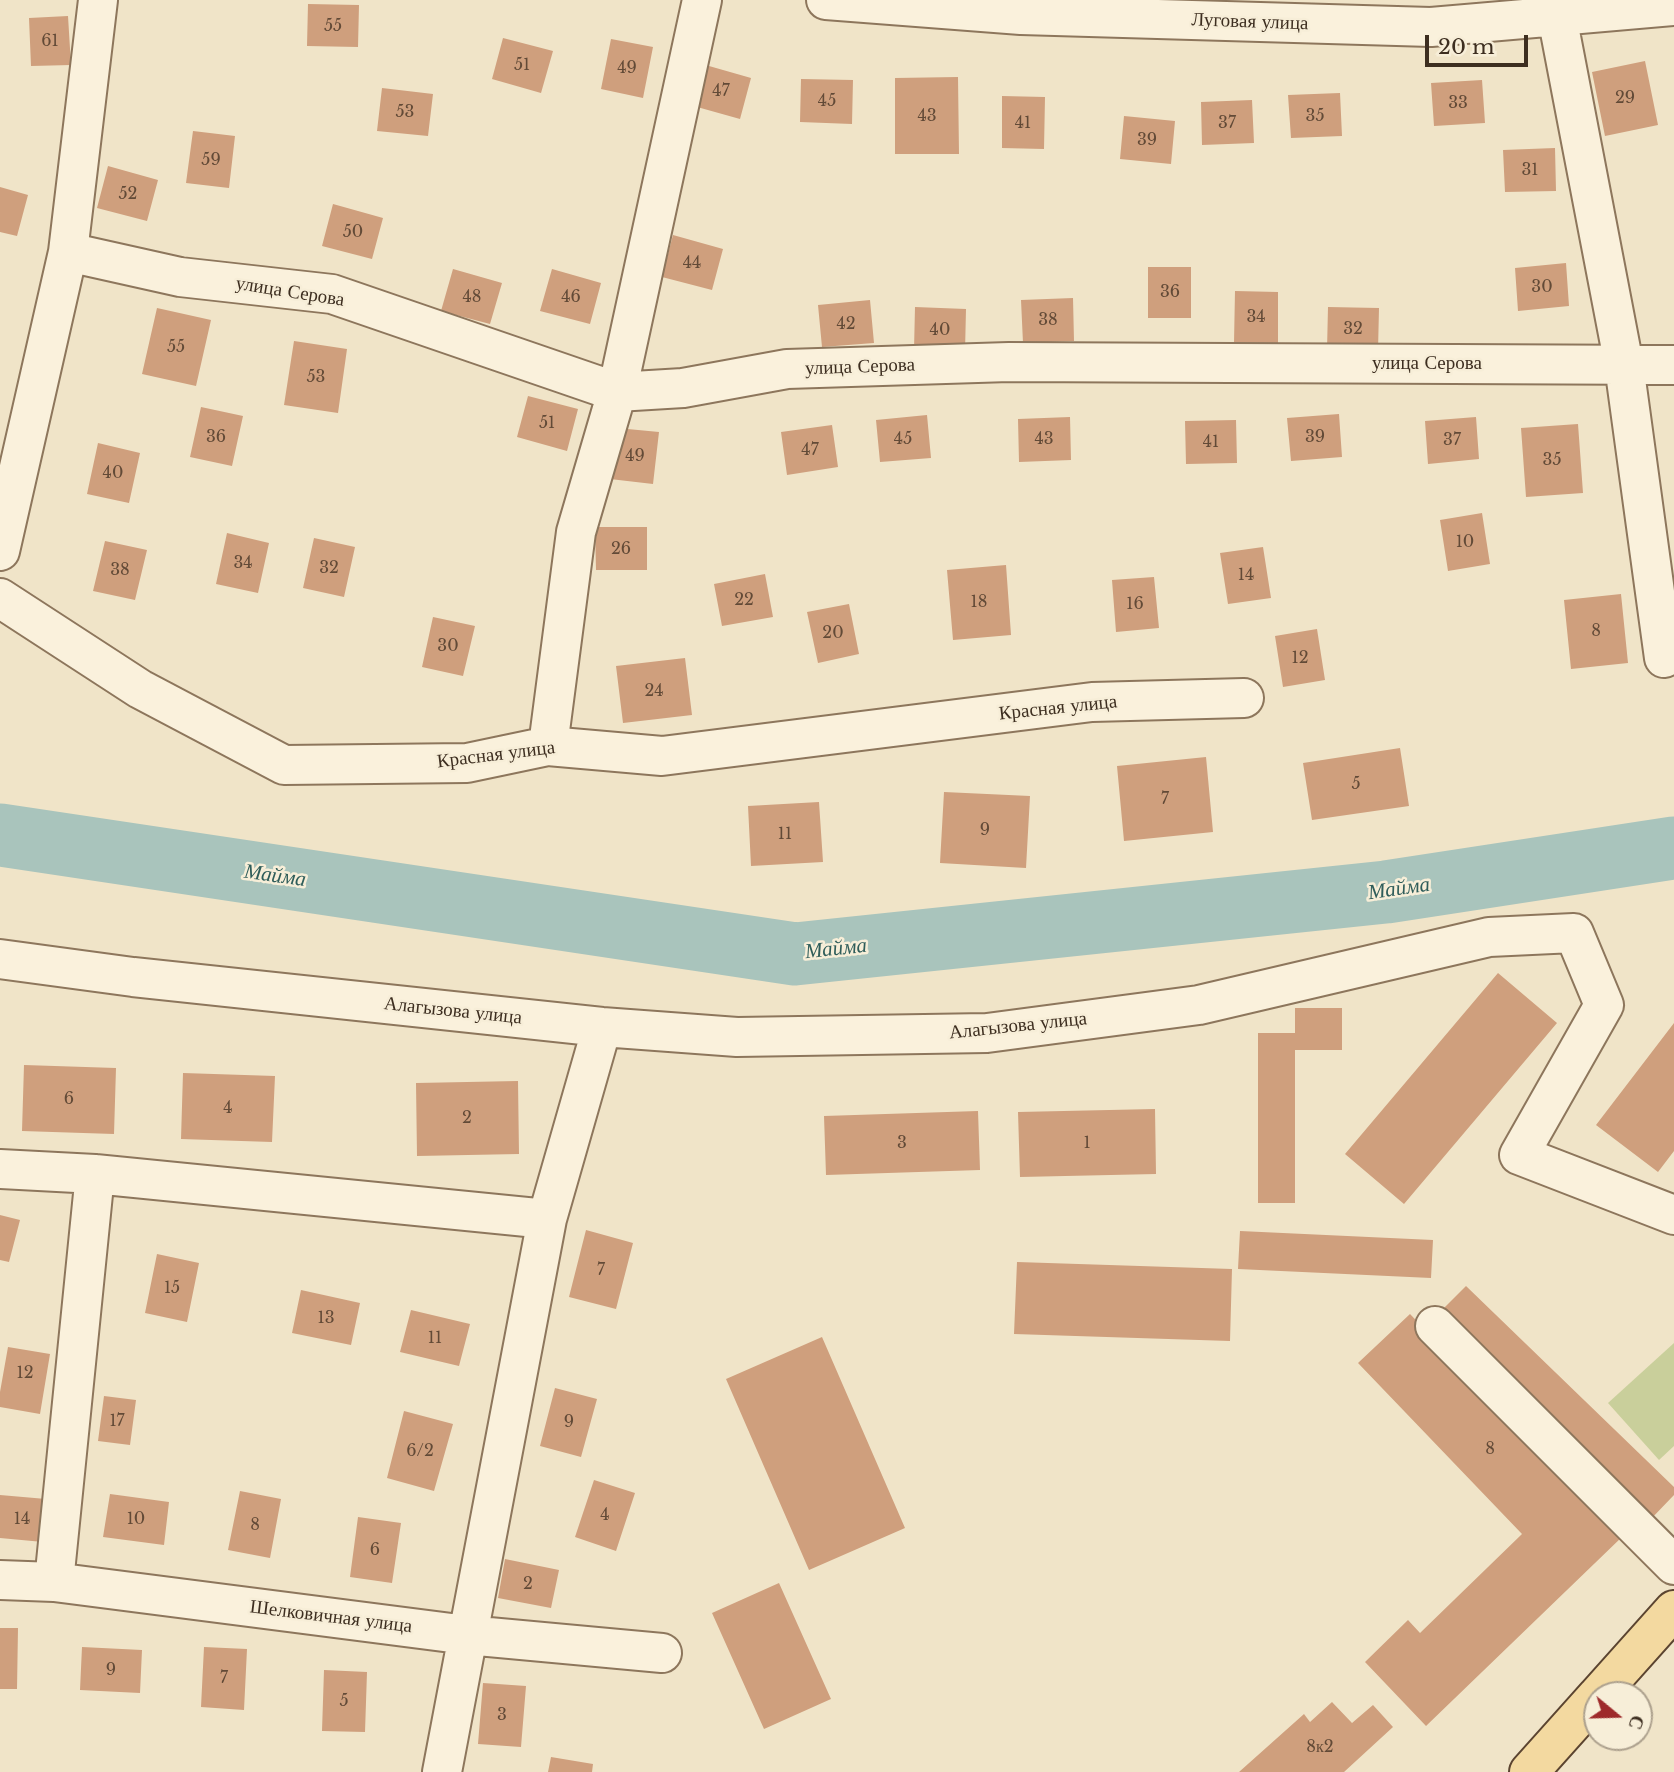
<!DOCTYPE html>
<meta charset="utf-8">
<style>
body{margin:0}
#map{position:relative;width:1674px;height:1772px;overflow:hidden;background:#f0e4c8;font-family:"Libre Baskerville",serif}
canvas{display:block}
.north{position:absolute;left:1583px;top:1681px;width:70px;height:70px;box-sizing:border-box;background:#f7eed8;border:2px solid #ada18e;border-radius:50%;rotate:109deg;font-size:19px;font-weight:700;line-height:28px;text-align:center;color:#3d2e20}
.north::after{content:'';display:block;margin:auto;width:24px;height:32px;background:#9e2a2b;clip-path:polygon(50% 0,100% 100%,50% 72%,0 100%)}
.scale{position:absolute;left:1425px;top:35px;width:103px;height:32px;box-sizing:border-box;border:4px solid #3d2e20;border-top:0;padding-left:9px;font-size:21px;line-height:24px;white-space:nowrap;color:#3d2e20;-webkit-text-stroke:5px #f7eed8;paint-order:stroke}
</style>
<div id="map">
<canvas width="1674" height="1772"></canvas>
<div class="north">С</div>
<div class="scale">20 m</div>
</div>
<script>
const g = document.querySelector('canvas').getContext('2d');
g.lineJoin = 'round';
function paint(path, color) { g.fillStyle = color; g.fill(path, 'evenodd'); }
function strokePath(path, color, width, dash) { g.strokeStyle = color; g.lineWidth = width; g.lineCap = dash ? 'butt' : 'round'; g.setLineDash(dash || []); g.stroke(path); }
function drawText(font, color, halo, rows, align = 'center') {
  g.font = font + ' "Libre Baskerville",serif'; g.lineWidth = 5; g.setLineDash([]); g.textBaseline = 'middle'; g.strokeStyle = halo; g.fillStyle = color; for (const [text, x, y, turn = 0] of rows) {
    g.save(); g.translate(x, y); g.rotate((+turn || 0) * Math.PI / 180); g.textAlign = isNaN(turn) ? turn : align; if (halo) g.strokeText(text, 0, 0); g.fillText(text, 0, 0); g.restore();
  }
}
const green = new Path2D(`
 M1674 1343V1446L1659 1460 1608 1403Z`);
const river = new Path2D(`
 M0 835 795 954 1386 892 1674 848`);
const building = new Path2D(`
 M308 4 359 5 358 47 307 46Z
 M68 16 71 65 31 66 29 18Z
 M503 38 553 51 541 93 492 79Z
 M611 39 653 47 643 98 601 89Z
 M1645 61 1658 125 1605 136 1592 72Z
 M702 64 751 78 740 119 690 105Z
 M958 77 959 154H895V78Z
 M801 79 853 80 852 124 800 122Z
 M1482 80 1485 123 1434 126 1431 83Z
 M382 88 433 94 428 136 377 131Z
 M1340 93 1342 136 1291 138 1288 95Z
 M1002 96 1045 97 1044 149 1002 148Z
 M1252 100 1254 143 1202 145 1201 102Z
 M1124 116 1175 121 1171 164 1120 159Z
 M193 131 235 136 229 188 186 183Z
 M1555 148 1556 191 1505 192 1503 150Z
 M108 166 158 180 147 221 97 208Z
 M0 187 28 195 17 236 0 232Z
 M333 204 383 218 372 259 322 246Z
 M673 235 723 249 712 290 662 277Z
 M1566 263 1569 306 1518 311 1515 268Z
 M1148 267H1191V318H1148Z
 M453 269 502 283 490 324 441 311Z
 M552 269 601 283 590 324 540 311Z
 M1235 291 1278 292V343H1234Z
 M1073 298 1074 341 1023 343 1021 300Z
 M870 300 874 343 822 347 818 305Z
 M915 307 966 309 965 352 914 350Z
 M1328 307 1379 308 1378 351 1327 350Z
 M157 308 211 320 196 386 142 374Z
 M294 341 347 349 338 413 284 405Z
 M528 396 578 409 567 451 517 437Z
 M201 407 243 416 232 466 190 457Z
 M1339 414 1342 457 1291 461 1287 418Z
 M927 415 931 458 880 462 876 420Z
 M1070 417 1071 460 1019 462 1018 419Z
 M1476 417 1479 459 1428 464 1425 421Z
 M1236 420 1237 463 1186 464 1185 421Z
 M1578 424 1583 493 1526 497 1521 428Z
 M832 425 838 467 787 475 781 432Z
 M617 428 659 432 653 484 610 479Z
 M98 443 140 453 129 503 87 494Z
 M1482 513 1490 564 1448 571 1440 520Z
 M595 527H647V570H596Z
 M227 533 269 543 258 593 216 584Z
 M314 538 355 547 344 597 303 588Z
 M105 541 147 550 135 600 93 591Z
 M1263 547 1271 598 1228 604 1220 553Z
 M1006 565 1011 635 953 640 947 570Z
 M765 574 773 617 722 626 714 584Z
 M1154 577 1159 628 1116 632 1112 580Z
 M1621 594 1628 663 1571 669 1564 600Z
 M849 604 859 654 818 663 807 612Z
 M433 617 475 626 463 676 422 667Z
 M1317 629 1325 680 1283 687 1275 636Z
 M685 658 692 715 623 723 616 666Z
 M1400 748 1409 806 1312 820 1303 763Z
 M1206 757 1213 832 1124 841 1117 766Z
 M944 792 1030 796 1026 868 940 863Z
 M819 802 823 862 751 866 748 806Z
 M1498 973 1557 1023 1404 1204 1345 1154Z
 M1295 1008H1342V1050H1295V1203H1258V1033H1295Z
 M1674 1023V1151L1658 1172 1596 1125Z
 M24 1065 116 1068 114 1134 22 1131Z
 M183 1073 275 1076 272 1142 181 1139Z
 M518 1081 519 1154 417 1156 416 1083Z
 M1155 1109 1156 1174 1020 1177 1018 1112Z
 M978 1111 980 1170 826 1175 824 1116Z
 M0 1215 20 1220 9 1262 0 1260Z
 M586 1230 633 1243 616 1309 569 1297Z
 M1240 1231 1433 1240 1431 1278 1238 1269Z
 M157 1254 199 1263 187 1322 145 1313Z
 M1017 1262 1232 1269 1230 1341 1014 1334Z
 M1466 1286 1674 1487V1495L1649 1521 1437 1315Z
 M301 1290 360 1303 351 1345 292 1333Z
 M411 1310 470 1324 459 1366 400 1352Z
 M1410 1314 1623 1536 1426 1726 1365 1662 1408 1620 1420 1633 1522 1534 1358 1363Z
 M822 1337 905 1528 809 1570 726 1379Z
 M8 1347 50 1354 40 1414 0 1407V1392Z
 M555 1388 597 1399 581 1457 540 1446Z
 M104 1396 136 1400 130 1445 98 1441Z
 M404 1411 453 1424 434 1491 387 1478Z
 M594 1480 635 1493 616 1551 575 1537Z
 M240 1491 281 1499 270 1558 228 1550Z
 M110 1494 169 1502 164 1545 103 1537Z
 M0 1495 46 1499 43 1542 0 1538Z
 M358 1517 401 1523 392 1583 350 1577Z
 M505 1559 559 1570 551 1608 498 1598Z
 M779 1583 831 1699 764 1729 712 1613Z
 M0 1628H18L17 1689H0Z
 M82 1647 142 1650 140 1693 80 1690Z
 M204 1647 247 1649 244 1710 201 1707Z
 M324 1670 367 1672 365 1732 322 1731Z
 M483 1683 526 1686 521 1747 478 1744Z
 M1332 1702 1352 1723 1373 1705 1393 1727 1344 1772H1239L1304 1714 1310 1722Z
 M551 1757 593 1764 592 1772H548Z`);
const minor = new Path2D(`
 M826 0 1021 15 1431 27 1674 6
 M1557 16 1624 365 1664 658
 M68 252 180 277 332 294 617 392 683 388 787 369 1009 362 1674 365
 M0 551 68 252 98 0
 M0 598 140 689 284 765 467 763 548 746 662 756 1092 702 1244 698
 M548 746 576 532 617 392 702 0
 M0 959 133 977 602 1027 737 1037 987 1033 1199 1005 1489 937 1574 933 1604 1005 1519 1155 1674 1215
 M0 1169 95 1174 547 1219
 M1435 1326 1674 1565
 M0 1580 54 1582 467 1635 662 1653
 M54 1582 95 1174
 M442 1772 547 1219 602 1027`);
const major = new Path2D(`
 M1598 1695 1674 1610
 M1529 1772 1597 1696`);
const numberNames = [
 ["55",333,26],
 ["61",50,41],
 ["51",522,65],
 ["49",627,68],
 ["47",721,91],
 ["29",1625,98],
 ["45",827,101],
 ["33",1458,103],
 ["53",405,112],
 ["43",927,116],
 ["35",1315,116],
 ["41",1023,123],
 ["37",1227,123],
 ["39",1147,140],
 ["59",211,160],
 ["31",1530,170],
 ["52",128,194],
 ["50",353,232],
 ["44",692,263],
 ["30",1542,287],
 ["36",1170,292],
 ["48",472,297],
 ["46",571,297],
 ["34",1256,317],
 ["38",1048,320],
 ["42",846,324],
 ["32",1353,329],
 ["40",940,330],
 ["55",176,347],
 ["53",316,377],
 ["51",547,423],
 ["36",216,437],
 ["39",1315,437],
 ["45",903,439],
 ["43",1044,439],
 ["37",1452,440],
 ["41",1211,442],
 ["47",810,450],
 ["49",635,456],
 ["35",1552,460],
 ["40",113,473],
 ["10",1465,542],
 ["26",621,549],
 ["34",243,563],
 ["32",329,568],
 ["38",120,570],
 ["14",1246,575],
 ["22",744,600],
 ["18",979,602],
 ["16",1135,604],
 ["8",1596,631],
 ["20",833,633],
 ["30",448,646],
 ["12",1300,658],
 ["24",654,691],
 ["5",1356,784],
 ["7",1165,799],
 ["9",985,830],
 ["11",785,834],
 ["6",69,1099],
 ["4",228,1108],
 ["2",467,1118],
 ["3",902,1143],
 ["1",1087,1143],
 ["7",601,1270],
 ["15",172,1288],
 ["13",326,1318],
 ["11",435,1338],
 ["12",25,1373],
 ["17",117,1421],
 ["9",569,1422],
 ["8",1490,1449],
 ["6/2",420,1451],
 ["4",605,1515],
 ["14",22,1519],
 ["10",136,1519],
 ["8",255,1525],
 ["6",375,1550],
 ["2",528,1584],
 ["9",111,1670],
 ["7",224,1678],
 ["5",344,1701],
 ["3",502,1715],
 ["8к2",1320,1747]
];
const streetNames = [
 ["Луговая улица",1250,22,2],
 ["улица Серова",290,292,9],
 ["улица Серова",1427,364],
 ["улица Серова",860,367,-2],
 ["Красная улица",1058,708,-6],
 ["Красная улица",496,755,-7],
 ["Алагызова улица",453,1011,6],
 ["Алагызова улица",1018,1026,-6],
 ["Шелковичная улица",331,1617,7]
];
const waterNames = [
 ["Майма",275,876,8],
 ["Майма",1399,889,-8],
 ["Майма",836,949,-6]
];
paint(green, '#c9cf9b');
strokePath(river, '#a9c4bc', 63);
paint(building, '#cf9f7d');
strokePath(minor, '#8d765c', 42);
strokePath(major, '#5b4430', 42);
strokePath(minor, '#faf1dc', 38);
strokePath(major, '#f3d9a0', 38);
drawText('16px', '#624a37', null, numberNames);
drawText('19px', '#3d2e20', '#f7eed8', streetNames);
drawText('italic 21px', '#2f5d5a', '#f7eed8', waterNames);
</script>
